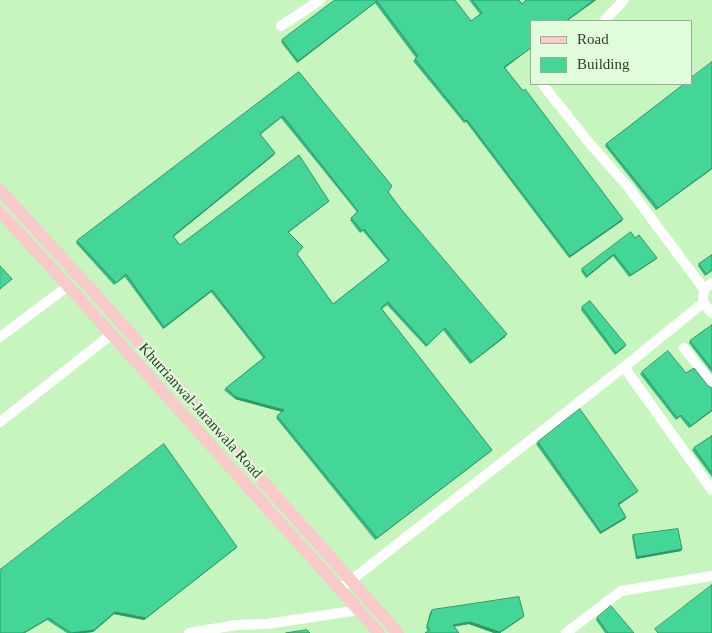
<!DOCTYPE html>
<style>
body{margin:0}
#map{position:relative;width:712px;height:633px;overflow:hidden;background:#c6f5bd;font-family:"Times New Roman",serif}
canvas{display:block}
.legend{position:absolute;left:530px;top:20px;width:162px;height:65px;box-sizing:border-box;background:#e0fcdb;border:1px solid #98b194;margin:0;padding:6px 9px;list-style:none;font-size:15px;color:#2d402a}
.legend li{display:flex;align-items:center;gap:10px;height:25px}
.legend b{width:25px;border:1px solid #98b194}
</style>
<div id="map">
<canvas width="712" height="633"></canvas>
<ul class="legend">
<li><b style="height:6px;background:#f8cac9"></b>Road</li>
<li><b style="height:14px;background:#44d697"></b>Building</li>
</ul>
</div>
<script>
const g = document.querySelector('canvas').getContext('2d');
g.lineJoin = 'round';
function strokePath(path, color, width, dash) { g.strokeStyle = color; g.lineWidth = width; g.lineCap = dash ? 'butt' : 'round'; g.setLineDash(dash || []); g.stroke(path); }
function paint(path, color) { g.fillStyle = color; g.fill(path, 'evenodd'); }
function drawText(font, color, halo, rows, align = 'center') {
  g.font = font + ' "Times New Roman",serif'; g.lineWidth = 4.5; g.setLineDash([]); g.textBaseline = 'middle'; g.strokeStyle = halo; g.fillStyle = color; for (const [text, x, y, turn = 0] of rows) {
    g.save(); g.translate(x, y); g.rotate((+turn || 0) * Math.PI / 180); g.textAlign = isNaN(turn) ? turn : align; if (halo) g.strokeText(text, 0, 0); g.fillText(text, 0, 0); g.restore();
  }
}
const minor = new Path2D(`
 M604 21 624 0
 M281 26 320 0
 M544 84 543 85 591 145 628 187 704 289
 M712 283 704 289 703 303 712 313
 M0 337 68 286
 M684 348 712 384
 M624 367 712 490
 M0 422 112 334
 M340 589 624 367 703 303
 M189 633 236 625 267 624 359 610
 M566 633 621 591 712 576`);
const major = new Path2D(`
 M0 190 98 297 398 633
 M0 212 68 286 379 633`);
const wall = new Path2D(`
 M335 0H455L471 21 480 14 469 0H519L522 4 596 0 567 21H531V48L505 68 623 219 622 221 569 258 466 122 464 123 413 61 416 58 375 3 297 63 281 42 282 40Z
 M299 72 401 209 505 337 470 364 443 330 426 347 387 305 382 309 492 450 490 452 375 540 276 418 282 412 235 399 224 390 226 388 263 358 211 292 163 329 125 277 114 285 76 243 77 241ZM281 118 357 212 350 220 360 233 363 231 388 261 333 304 297 254 288 233 327 203 180 245 173 237 274 155 260 135Z
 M606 144 712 169 656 210 605 146Z
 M635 238 657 258 655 260 629 277 613 256 586 278 581 271 582 269Z
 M712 255V271L705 276 698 266 699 264Z
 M582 307 626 345 625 347 615 355 581 310Z
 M712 325V373L689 343 690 341Z
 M642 372 686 373 712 388V411L689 428 680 417 676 420 640 374Z
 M712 436V477L692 450 694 448Z
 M538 442 636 493 619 505 626 517 625 519 600 534 536 444Z
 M633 535 682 549 681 551 636 559 632 537Z
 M237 547 235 549 144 620 114 614 93 632 84 633H67L47 620 0 633Z
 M432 610 524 616 522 618 500 633H494L469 624 428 631 426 628 430 612Z
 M597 618 634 633H605L596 620Z`);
const shadedWall = new Path2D(`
 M594 0H596L567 21H566Z
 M377 1 375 3 297 63 298 61Z
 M531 48 503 69 504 67Z
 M275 153 274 155 172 238 173 236Z
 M712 168V169L656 210 658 208Z
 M329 201 327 203 286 234 288 232Z
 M623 219 622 221 569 258 570 256Z
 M614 254 613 256 586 278 587 276Z
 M657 258 655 260 629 277 631 275Z
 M212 290 211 292 163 329 164 327Z
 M507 334 505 337 470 364 472 362Z
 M236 397 284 410 283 412 235 399Z
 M712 410V411L689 428 691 426Z
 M492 450 490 452 375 540 377 538Z
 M638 491 636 493 617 506 618 504Z
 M626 517 625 519 600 534 601 532Z
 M237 547 235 549 144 620 114 614 93 632 84 633H71Z
 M682 549 681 551 636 559 637 557Z
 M524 616 522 618 500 633H494L469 624 452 627 453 625 470 622Z
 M49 618 47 620 25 633H23Z`);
const building = new Path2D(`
 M335 0H455L471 21 482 13 472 0H519L522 4 526 0H594L566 21H531V48L504 67 523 91 525 89 623 219 570 256 467 120 465 121 415 59 418 56 377 1 298 61 282 40Z
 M712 62V168L658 208 606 144 684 84H691V78Z
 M299 72 392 186 388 192 401 209 507 334 472 362 445 328 427 345 388 302 381 308 492 450 377 538 277 416 284 410 236 397 226 388 265 357 212 290 164 327 126 274 116 283 77 241ZM283 116 358 211 351 218 362 231 364 229 389 260 333 304 297 254 303 247 288 232 329 201 299 155 180 245 173 236 275 153 260 134Z
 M631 232 635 238 639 235 657 258 631 275 614 254 587 276 582 269Z
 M712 255V270L706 274 699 264Z
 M0 266 12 279 0 289Z
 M590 301 626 345 616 353 582 307Z
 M712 325V369L690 341Z
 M668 351 686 373 694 368 708 386 712 388V410L691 426 681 415 677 418 642 372Z
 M580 409 638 491 618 504 626 517 601 532 538 442Z
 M712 436V473L694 448Z
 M164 444 237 547 146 618 115 612 94 630 71 633 49 618 23 633H0V570Z
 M678 529 682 549 637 557 633 535Z
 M712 585V633H658L655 629Z
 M519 597 524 616 500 632 470 622 453 625 459 633H425L430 630 427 626 432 610Z
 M611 606 634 633H608L597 618Z
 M307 630 310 633H286Z`);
const streetNames = [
 ["Khurrianwal-Jaranwala Road",200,411,48]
];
strokePath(minor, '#fff', 10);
strokePath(major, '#f8cac9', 12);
paint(wall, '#3ab882');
paint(shadedWall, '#30966a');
paint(building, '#44d697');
strokePath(building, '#30966a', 1);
drawText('15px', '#2d402a', '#e0fcdb', streetNames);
</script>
